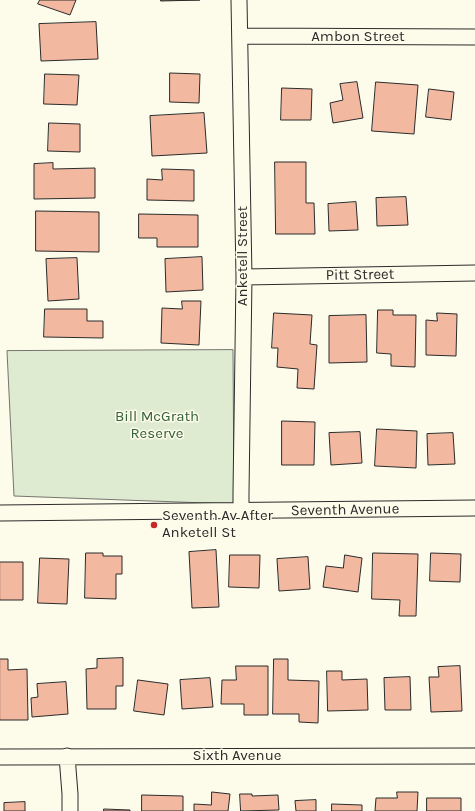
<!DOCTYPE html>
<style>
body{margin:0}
canvas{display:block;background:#fdfbea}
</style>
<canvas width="475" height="811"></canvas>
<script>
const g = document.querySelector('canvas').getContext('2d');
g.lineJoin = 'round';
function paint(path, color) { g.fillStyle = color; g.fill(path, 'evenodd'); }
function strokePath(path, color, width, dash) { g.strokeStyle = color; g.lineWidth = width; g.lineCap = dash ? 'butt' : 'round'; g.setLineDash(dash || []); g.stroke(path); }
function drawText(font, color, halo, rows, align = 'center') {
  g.font = font + ' Karla,sans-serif'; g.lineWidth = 3; g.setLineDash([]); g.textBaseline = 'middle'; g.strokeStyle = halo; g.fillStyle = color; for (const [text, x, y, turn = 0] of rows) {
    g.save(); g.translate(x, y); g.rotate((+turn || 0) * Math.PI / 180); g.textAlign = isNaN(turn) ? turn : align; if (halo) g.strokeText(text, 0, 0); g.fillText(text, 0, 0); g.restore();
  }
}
const green = new Path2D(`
 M233 350 234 504 14 496 7 351Z`);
const building = new Path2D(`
 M40 0H76L70 15 38 4Z
 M161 0H200L161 1Z
 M96 22 98 59 41 61 39 24Z
 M170 73 200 74 199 103 170 102Z
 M45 74 79 75 77 105 44 104Z
 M357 82 363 118 333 123 330 103 343 100 340 84Z
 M376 82 418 85 414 134 372 131Z
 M282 88 312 89 311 120H281Z
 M429 89 454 92 451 120 426 117Z
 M204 113 207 153 152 156 150 116Z
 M49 123 80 124V152L48 151Z
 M275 162H306V203H314L315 234H276Z
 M53 163V169L95 168V198L34 199V164Z
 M162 169 194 170V201L147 200V179L162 180Z
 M406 197 408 225 377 226 376 198Z
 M356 202 358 230 329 231 328 204Z
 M36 211 99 212V252L36 251Z
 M139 214 198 215V247H157V238H139Z
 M202 257 203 290 166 292 165 259Z
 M77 258 79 299 48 301 46 259Z
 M182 301H201L199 345 161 343 162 308 182 309Z
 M45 309H87V321H103V338L44 337Z
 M378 310H393V315H416L415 367 391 366V354L377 353Z
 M274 313 312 315 310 344 317 345 314 389 297 388 298 369 277 367 278 348H272Z
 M437 313 457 314 456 356 426 355V320L437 321Z
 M366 315 367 362 329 363V316Z
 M282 421 315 422 314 465H282Z
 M377 429 417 431 416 468 375 466Z
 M360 432 362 463 331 465 329 433Z
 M453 433 455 464 428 465 427 434Z
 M216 550 219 607 192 608 189 552Z
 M86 553H103V556H122V574H116V599L85 598Z
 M373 553 418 554 416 616H399L400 600 372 599Z
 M431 553 461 554 460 582 430 581Z
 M230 555H260L259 588 229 587Z
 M345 555 362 558 358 592 323 587 326 566 343 568Z
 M308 557 310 589 279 591 277 559Z
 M40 558 69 559 67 604 38 603Z
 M0 562H23V600H0Z
 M123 658V686H116V709H87L86 669 97 668V659Z
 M0 659H8V670L27 669 28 720H0Z
 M274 659H288V680L319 681 318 723 299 722V714H273Z
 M236 666H268V715H244V704H221L222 680H236Z
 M460 666 462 711 431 712 429 677H439L438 667Z
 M327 671H342V680L367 679 368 710 328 711Z
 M410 677 411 710H385L384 678Z
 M210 678 213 707 182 709 180 680Z
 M138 680 168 684 164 715 134 711Z
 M66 682 68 714 32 717 31 698 38 697 37 684Z
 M212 792 230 794 228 811H194V804L211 805Z
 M397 792H418L417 811H375L376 798H397Z
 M240 794H252V796L278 795 279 810 241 811Z
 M142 795 183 796V811H142Z
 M427 798H461V811H427Z
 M316 800V811H296L295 801Z
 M25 802V811H4V803Z
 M332 804 362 805V811H332Z
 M104 809 130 810V811H104Z`);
const street = new Path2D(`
 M239 0 244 277 241 493V511
 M241 36 475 37
 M244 277 475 273
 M0 513 475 508
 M67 756 70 794V811
 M0 757 475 756`);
const markers = [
 [154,525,4,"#c62828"]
];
const streetNames = [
 ["Ambon Street",358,37],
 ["Anketell Street",243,256,-90],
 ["Pitt Street",360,275,-1],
 ["Seventh Avenue",345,510,-1],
 ["Sixth Avenue",237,756]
];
const parkNames = [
 ["Bill McGrath",157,417],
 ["Reserve",157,434]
];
const poiNames = [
 ["Seventh Av After",162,516],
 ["Anketell St",162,533]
];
paint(green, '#deebd1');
strokePath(green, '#74746e', 1);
paint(building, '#f2b8a0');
strokePath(building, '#2b2b2b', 1);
strokePath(street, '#2b2b2b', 17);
strokePath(street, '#fdfbea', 15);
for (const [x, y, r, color] of markers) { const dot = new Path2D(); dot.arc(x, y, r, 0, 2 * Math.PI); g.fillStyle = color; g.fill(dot); strokePath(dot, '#fdfbea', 1.5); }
drawText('15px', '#2b2b2b', '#fdfbea', streetNames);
drawText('15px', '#34623c', '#fdfbea', parkNames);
drawText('15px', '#2b2b2b', '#fdfbea', poiNames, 'left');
</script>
